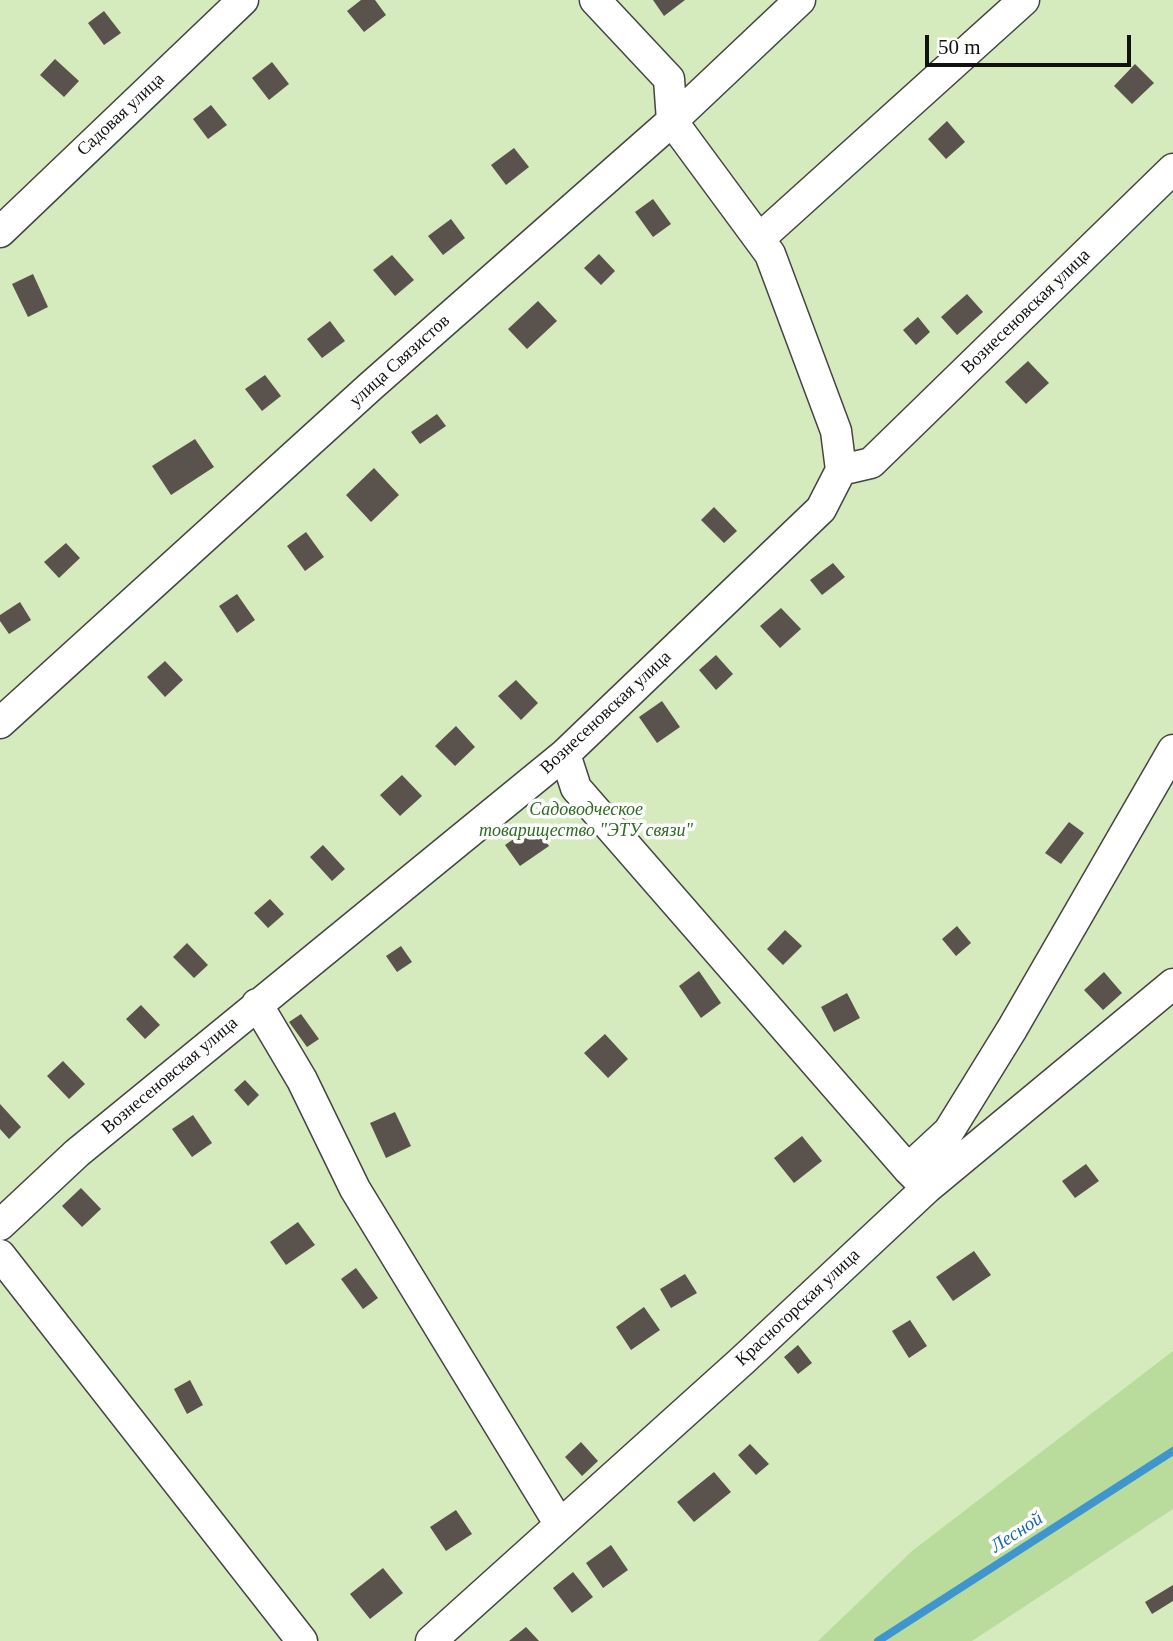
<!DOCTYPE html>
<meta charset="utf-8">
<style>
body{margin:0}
#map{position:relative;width:1173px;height:1641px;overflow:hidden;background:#fffdf5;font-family:Georgia,serif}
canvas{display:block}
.scale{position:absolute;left:925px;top:35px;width:206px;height:32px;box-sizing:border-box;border:4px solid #111;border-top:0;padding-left:9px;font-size:21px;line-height:24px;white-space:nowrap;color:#111;-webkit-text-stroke:5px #fff;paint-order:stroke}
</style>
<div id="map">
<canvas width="1173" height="1641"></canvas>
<div class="scale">50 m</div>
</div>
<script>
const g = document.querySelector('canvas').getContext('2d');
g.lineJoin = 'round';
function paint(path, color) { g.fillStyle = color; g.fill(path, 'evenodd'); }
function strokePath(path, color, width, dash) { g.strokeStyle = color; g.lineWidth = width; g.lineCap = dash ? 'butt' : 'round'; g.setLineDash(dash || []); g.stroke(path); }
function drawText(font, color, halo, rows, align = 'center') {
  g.font = font + ' Georgia,serif'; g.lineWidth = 7; g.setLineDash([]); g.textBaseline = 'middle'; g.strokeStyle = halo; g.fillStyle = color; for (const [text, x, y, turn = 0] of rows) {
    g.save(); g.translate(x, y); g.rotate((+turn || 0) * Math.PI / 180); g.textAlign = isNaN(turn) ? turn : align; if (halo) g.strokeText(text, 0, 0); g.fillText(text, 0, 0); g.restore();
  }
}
const green = new Path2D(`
 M0 0H1173V1641H0Z`);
const forest = new Path2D(`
 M1173 1351V1509L972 1641H818L912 1551Z`);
const stream = new Path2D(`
 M878 1641 1173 1451`);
const building = new Path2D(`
 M361 0H375L386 15 364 32 347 11Z
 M653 0H685L664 16Z
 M104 11 121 33 104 45 88 23Z
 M55 59 79 81 64 97 40 75Z
 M272 62 289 84 269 100 252 78Z
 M1135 64 1154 83 1132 104 1114 86Z
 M211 105 227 125 208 139 193 119Z
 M947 121 965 142 946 159 928 139Z
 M514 148 529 167 506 185 491 165Z
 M653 199 671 224 653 237 635 212Z
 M451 219 465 238 443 255 428 236Z
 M599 254 615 271 601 285 584 268Z
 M392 255 414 280 395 296 373 270Z
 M33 274 48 307 28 317 12 284Z
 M967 294 983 312 957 335 941 317Z
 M538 301 557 321 527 349 508 329Z
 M918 317 930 332 916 345 903 330Z
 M330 321 345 341 322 358 307 339Z
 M1028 361 1049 383 1026 404 1005 382Z
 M265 375 281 396 262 411 245 389Z
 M437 414 446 426 420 444 411 432Z
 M195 439 214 467 171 495 152 466Z
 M374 468 399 495 371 522 346 495Z
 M714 507 737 531 724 543 701 520Z
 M306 532 324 557 305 571 287 546Z
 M66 543 80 558 59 578 44 562Z
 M833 563 845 577 822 595 810 580Z
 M237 594 255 620 237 633 219 606Z
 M20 602 31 620 9 634 0 621V615Z
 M781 608 801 629 780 648 760 626Z
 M716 655 733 674 716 690 699 670Z
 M165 661 183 680 165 697 147 677Z
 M516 680 538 703 521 720 498 696Z
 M662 701 680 727 657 743 639 717Z
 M456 726 475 747 455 766 435 746Z
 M402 775 422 796 400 816 380 795Z
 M1069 822 1084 833 1061 864 1045 853Z
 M534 825 549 846 520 866 505 845Z
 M323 845 345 869 332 881 310 857Z
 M270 899 284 914 268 928 254 913Z
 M957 926 971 943 956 956 942 939Z
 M785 930 802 946 783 965 767 949Z
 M187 943 208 965 194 978 173 957Z
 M401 946 412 962 397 972 386 956Z
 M699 971 721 1003 701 1018 679 986Z
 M1104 972 1122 993 1103 1010 1084 990Z
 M847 993 860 1018 834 1032 821 1007Z
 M141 1005 160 1025 145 1039 126 1019Z
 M301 1014 319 1039 307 1047 289 1022Z
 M605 1034 628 1059 608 1078 584 1053Z
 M63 1061 85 1084 69 1099 47 1076Z
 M245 1080 259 1095 248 1106 234 1090Z
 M0 1104 21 1127 9 1139 0 1129Z
 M395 1112 411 1146 386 1158 370 1123Z
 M193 1115 212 1143 192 1157 172 1129Z
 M802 1136 822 1161 794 1183 774 1158Z
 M1086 1164 1099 1181 1075 1198 1062 1181Z
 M81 1188 101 1209 82 1227 62 1206Z
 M298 1222 315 1245 286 1265 270 1242Z
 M974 1251 991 1275 953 1301 936 1277Z
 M356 1268 378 1298 363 1309 341 1279Z
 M685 1274 697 1293 671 1308 660 1289Z
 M644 1307 660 1330 631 1350 616 1327Z
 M910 1320 927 1346 909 1358 892 1331Z
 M798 1345 812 1363 798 1374 784 1357Z
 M190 1380 203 1405 187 1414 174 1389Z
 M581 1442 598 1461 582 1476 565 1457Z
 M750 1444 769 1464 756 1475 738 1455Z
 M714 1472 731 1492 694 1522 677 1502Z
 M456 1510 472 1534 446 1551 430 1527Z
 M611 1545 628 1570 603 1588 586 1563Z
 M383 1568 403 1593 370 1619 350 1594Z
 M573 1572 593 1597 572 1613 553 1588Z
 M1173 1585V1601L1152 1614 1145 1602Z
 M526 1627 539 1641H509Z`);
const minor = new Path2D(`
 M595 0 669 79 672 121 770 254 836 431 841 470
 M0 232 243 0
 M759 239 1024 0
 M841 470 871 463 1173 169
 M0 723 371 386 672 121 800 0
 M565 754 576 788 908 1169 927 1188
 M257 1004 302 1080 355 1189 560 1525
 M908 1169 949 1131 1012 1029 1173 750
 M0 1225 77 1153 565 754 821 509 841 470
 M0 1255 302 1641
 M431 1641 743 1360 927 1188 1173 984`);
const streetNames = [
 ["Садовая улица",121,115,-43],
 ["Вознесеновская улица",1026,312,-44],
 ["улица Связистов",400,361,-42],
 ["Вознесеновская улица",606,713,-43],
 ["Вознесеновская улица",170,1076,-40],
 ["Красногорская улица",798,1308,-43]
];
const parkNames = [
 ["Садоводческое",586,810],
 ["товарищество \"ЭТУ связи\"",586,831]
];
const waterNames = [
 ["Лесной",1017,1533,-33]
];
paint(green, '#d5ebbd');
paint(forest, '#b9dc9c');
strokePath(stream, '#3f96cf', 8);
paint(building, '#5a524d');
strokePath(minor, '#444', 33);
strokePath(minor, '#fff', 30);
drawText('18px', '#111', '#fff', streetNames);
drawText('italic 18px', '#2f6b1f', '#fff', parkNames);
drawText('italic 19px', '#1768a6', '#fff', waterNames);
</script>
